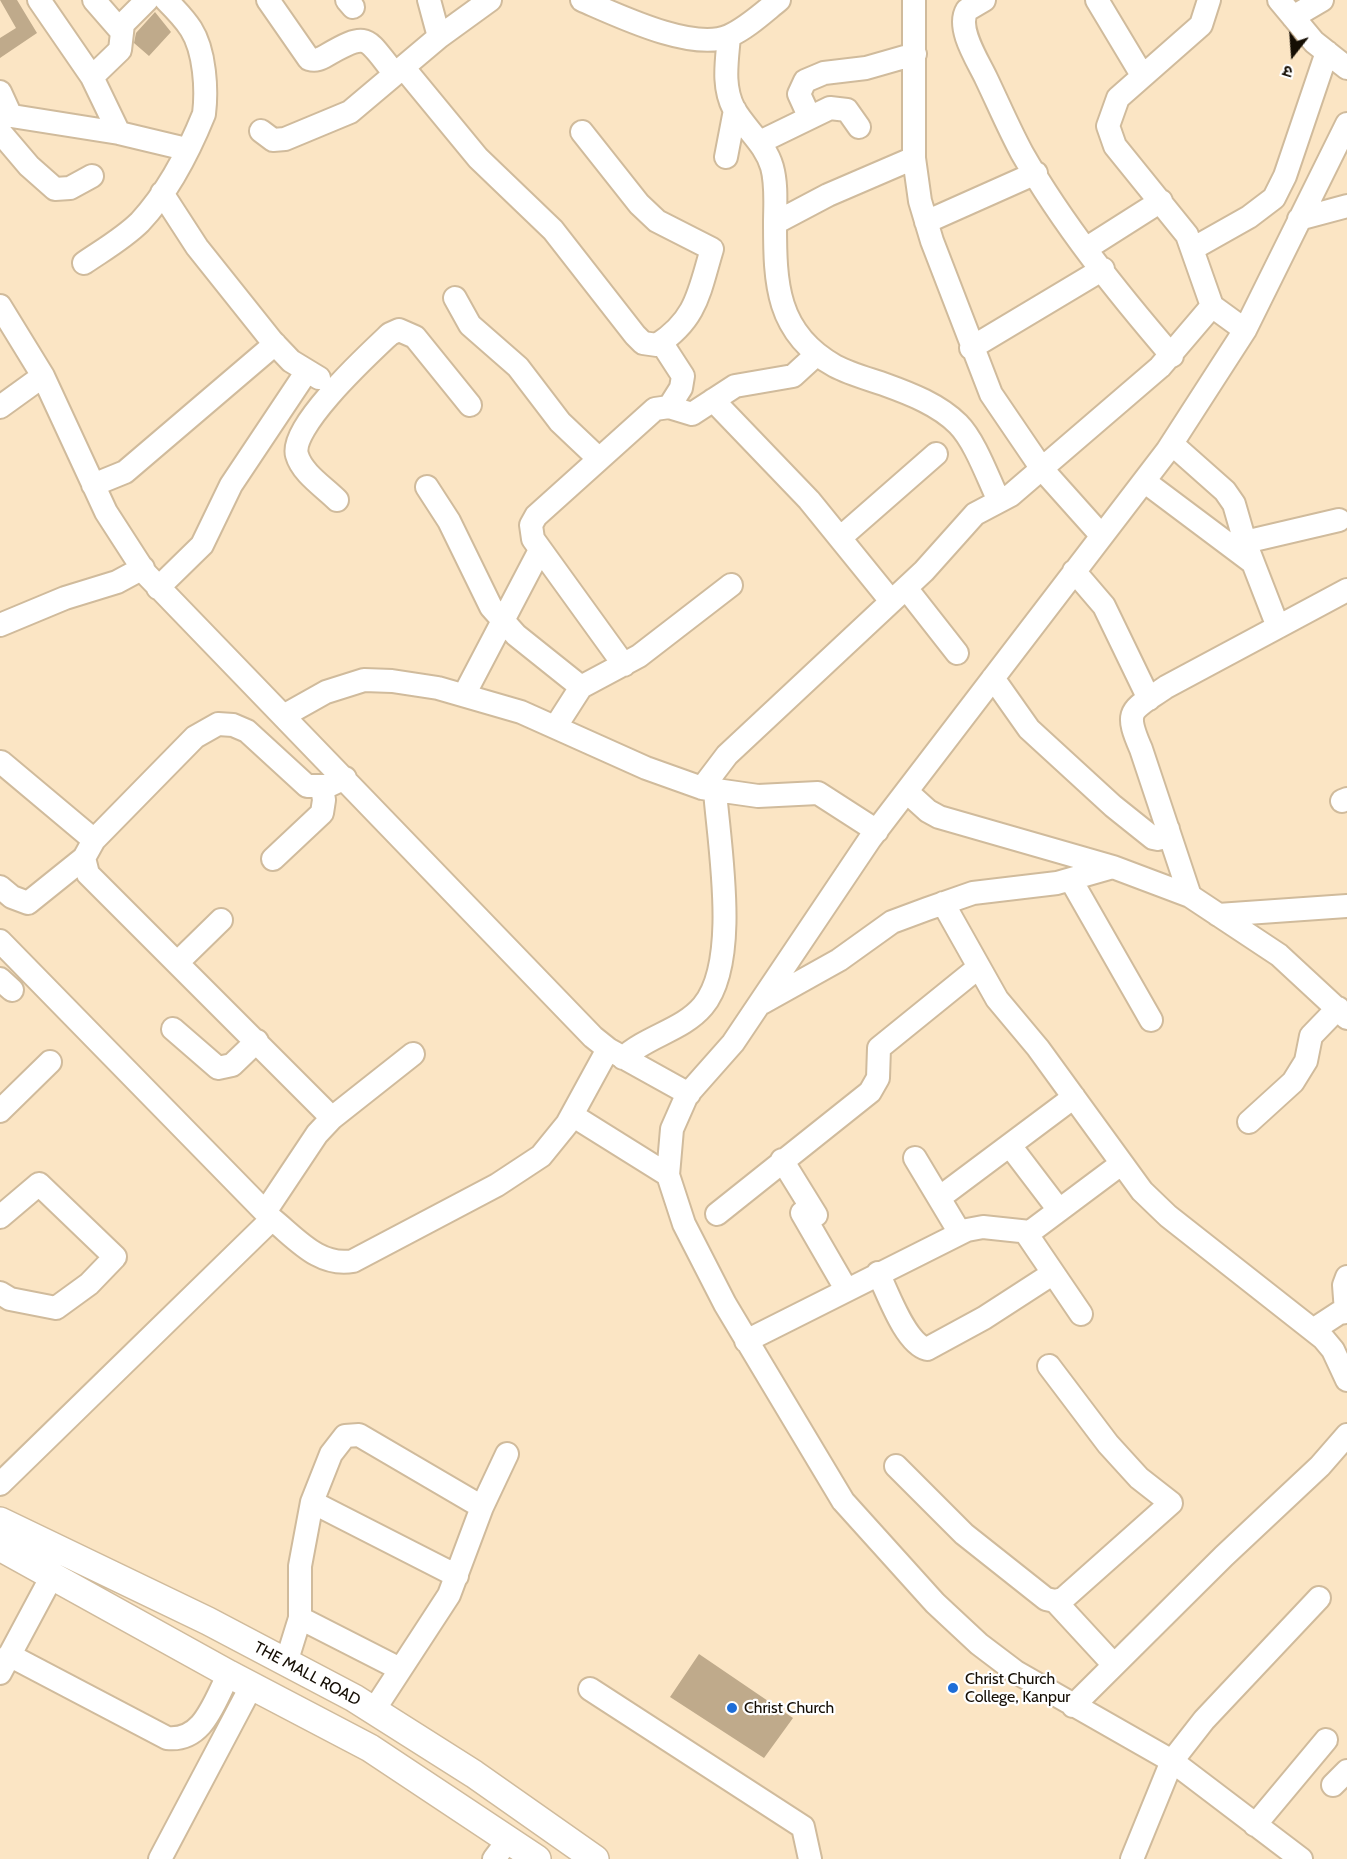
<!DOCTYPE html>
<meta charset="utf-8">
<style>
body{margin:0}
#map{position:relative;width:1347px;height:1859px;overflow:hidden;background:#fbe5c4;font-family:Cabin,"Noto Sans Devanagari",sans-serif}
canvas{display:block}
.north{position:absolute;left:1263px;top:24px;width:60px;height:60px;-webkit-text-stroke:4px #fff;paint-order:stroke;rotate:197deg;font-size:16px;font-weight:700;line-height:24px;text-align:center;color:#150e04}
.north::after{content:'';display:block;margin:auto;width:21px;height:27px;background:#150e04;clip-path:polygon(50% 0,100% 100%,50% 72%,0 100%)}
</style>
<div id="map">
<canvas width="1347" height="1859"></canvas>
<div class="north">उ</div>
</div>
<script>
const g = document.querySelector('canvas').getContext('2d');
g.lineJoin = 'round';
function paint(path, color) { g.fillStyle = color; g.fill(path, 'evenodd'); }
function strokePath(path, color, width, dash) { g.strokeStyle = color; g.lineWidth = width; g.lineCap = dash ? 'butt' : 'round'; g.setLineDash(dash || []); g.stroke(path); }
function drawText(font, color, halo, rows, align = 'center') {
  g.font = font + ' Cabin,sans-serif'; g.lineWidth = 4.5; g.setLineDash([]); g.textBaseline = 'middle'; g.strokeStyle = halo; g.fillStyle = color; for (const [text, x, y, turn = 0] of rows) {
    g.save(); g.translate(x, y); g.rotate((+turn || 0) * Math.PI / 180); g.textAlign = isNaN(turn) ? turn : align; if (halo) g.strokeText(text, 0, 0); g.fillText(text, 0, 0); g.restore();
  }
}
const building = new Path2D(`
 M0 0H17L37 33 0 58V38L16 28Z
 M155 12 171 32 149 56 134 43 136 33Z
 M699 1654 793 1718 764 1758 670 1697Z`);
const minor = new Path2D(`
 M94 0 121 31
 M268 0 309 59C316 61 320 59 327 55 370 30 366 39 395 74
 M347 0 353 7
 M429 0 439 37
 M582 0C617 15 693 52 729 36 747 28 764 12 779 0
 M914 0V158L920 201 932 241 991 394 1042 469 1101 535
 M984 0 967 10C956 28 978 61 986 78 998 103 1009 129 1022 153 1063 225 1118 293 1172 356
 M1097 0 1142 75
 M1209 0 1201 25 1118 98 1108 126 1115 146 1187 235 1212 306 1245 330
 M1279 0 1314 42 1347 68
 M1293 17 1322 0
 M729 36C727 61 722 86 734 109 746 130 765 143 772 167 777 185 775 205 775 223L828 195 914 158
 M403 67 478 158 553 230 635 335 643 343 657 345C697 319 699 292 712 249L657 221 639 204 582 132
 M92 77 120 50 123 24 147 0
 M0 92 11 116
 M0 114 119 133 92 77 39 0
 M809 116 799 94 805 81 824 73 866 68 915 54
 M261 131 273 140 285 139 350 112 439 37 490 0
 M0 132 29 166 55 189 70 188 92 176
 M119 133 186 149
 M760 142 830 108 847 110 859 127
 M726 157 735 110
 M162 193 197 247 272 341 291 361 319 378
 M1299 219 1347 206
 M926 222 1036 173
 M775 223C775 283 776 333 835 366 850 374 869 379 886 385 911 394 939 405 958 424 975 441 988 478 999 501
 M1087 248 1161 201
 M1194 248 1249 217 1274 198 1285 176 1327 52
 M84 263C103 250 124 238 140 222 167 193 189 151 204 114 207 90 205 51 191 29 184 18 175 9 166 0
 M455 298 470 325 518 367 560 422 598 458
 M0 306 43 376 106 512 146 574 593 1037 608 1049 689 1094
 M661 342 683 376 681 388 669 407
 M971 348 1103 269
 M713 400 809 500 891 601
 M0 407 43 376
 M1172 444 1225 491 1234 504 1245 542 1278 627
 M1144 481 1252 562
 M93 485 125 472 275 344
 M427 487 449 521 491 607 516 635 581 687
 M337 500C324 487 302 473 297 455 289 427 370 353 390 334L399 330 415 337 470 405
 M840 538 936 454
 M1245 542 1339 520
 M1074 571 1104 606 1149 699
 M158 588 202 545 231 485 307 371
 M906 588 957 653
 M0 625 65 598 117 582 143 568
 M624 665 533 539 531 525 536 516 655 409 669 407 692 414 735 386 793 376 817 354
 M993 678 1029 729 1113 806 1153 838 1158 839 1168 829
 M464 695 540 550
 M285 715 326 692 364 680 392 681 438 688 521 712 646 768 702 788 758 796 818 793 877 831
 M556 726 581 687 639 656 731 585
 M1 762 94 840
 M702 788 727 755 924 571 975 514 1011 495 1160 367 1212 306
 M907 792 928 811 939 817 1113 867
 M1342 801 1347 799
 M273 859 322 813 324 800 322 787
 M1071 880 1151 1020
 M0 887 12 897 28 903 84 858
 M1190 896 1141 749C1123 708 1132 711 1166 687L1347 590
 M943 903 997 999 1038 1048 1142 1191 1168 1216 1323 1338 1333 1350 1347 1380
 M1218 915 1347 906
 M0 941 272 1219C297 1239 319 1267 353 1261L497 1185 541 1156 567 1124 608 1049
 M177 963 221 920
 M0 979 12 990
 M762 1003 839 960 892 922 927 909 973 893 1057 883 1113 867 1190 896 1279 955 1347 1018
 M173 1029 218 1068 232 1065 257 1041
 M623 1058C647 1036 683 1030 703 1006 740 962 719 845 715 791
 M0 1111 50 1062
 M572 1115 668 1175
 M332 1118 88 874 84 858 94 840 195 737 218 724 233 725 247 731 307 786H328L345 778
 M1249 1122 1293 1082 1306 1061 1311 1036 1338 1008
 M1011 1147 1059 1210
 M915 1158 960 1233
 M782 1160 816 1215
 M939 1198 1074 1097
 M265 1212 317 1134 332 1118 413 1054
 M802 1213 846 1289
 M717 1214 870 1092 878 1078 879 1048 979 967
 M0 1217 39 1184 115 1257 89 1284 56 1308 10 1299 0 1293
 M1026 1233 1081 1314
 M878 1273C888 1293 905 1343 927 1349L984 1318 1052 1274
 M1346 1312 1344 1285 1347 1277
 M1313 1330 1339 1313 1347 1312
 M746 1341 967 1230 983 1227 1030 1232 1121 1164
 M896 1466 964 1534 1046 1599 1055 1601 1063 1599 1171 1503 1139 1478 1108 1444 1049 1366
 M0 1484 272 1219
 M312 1502 457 1576
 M1055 1601 1114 1665
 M300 1618 400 1669
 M9 1655 167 1738C204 1742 214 1701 229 1674
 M286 1663 300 1618V1566L312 1502 331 1454 345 1436 359 1435 482 1507
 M0 1673 52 1576
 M590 1689 803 1827 810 1859
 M1073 1706 1224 1556 1320 1466 1347 1435
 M374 1710 449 1595 482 1507 507 1454
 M1333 1785 1347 1771
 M1255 1825 1326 1740
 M160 1859 252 1685
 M494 1859 509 1839
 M1132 1859 1172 1761 1204 1720 1319 1598
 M1301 1859 1172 1761 1016 1672 979 1644 935 1603 843 1501 725 1304 684 1224 668 1175 672 1129 687 1095 733 1043 870 839 1167 451 1245 330 1347 124`);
const major = new Path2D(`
 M0 1521 208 1621 354 1698 474 1774 595 1859
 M0 1547 229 1674 370 1748 537 1859`);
const markers = [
 [953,1688,6,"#1d6dd7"],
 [732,1708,6,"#1d6dd7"]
];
const streetNames = [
 ["THE MALL ROAD",307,1674,28]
];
const poiNames = [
 ["Christ Church",965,1679],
 ["College, Kanpur",965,1697],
 ["Christ Church",744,1708]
];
paint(building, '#bfaa8b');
strokePath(minor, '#d0bb9c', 26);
strokePath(major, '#d0bb9c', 30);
strokePath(minor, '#fff', 22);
strokePath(major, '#fff', 27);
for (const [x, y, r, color] of markers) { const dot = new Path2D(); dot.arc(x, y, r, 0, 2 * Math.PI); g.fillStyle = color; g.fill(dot); strokePath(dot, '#fff', 2); }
drawText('16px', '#150e04', '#fff', streetNames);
drawText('16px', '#150e04', '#fff', poiNames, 'left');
</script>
